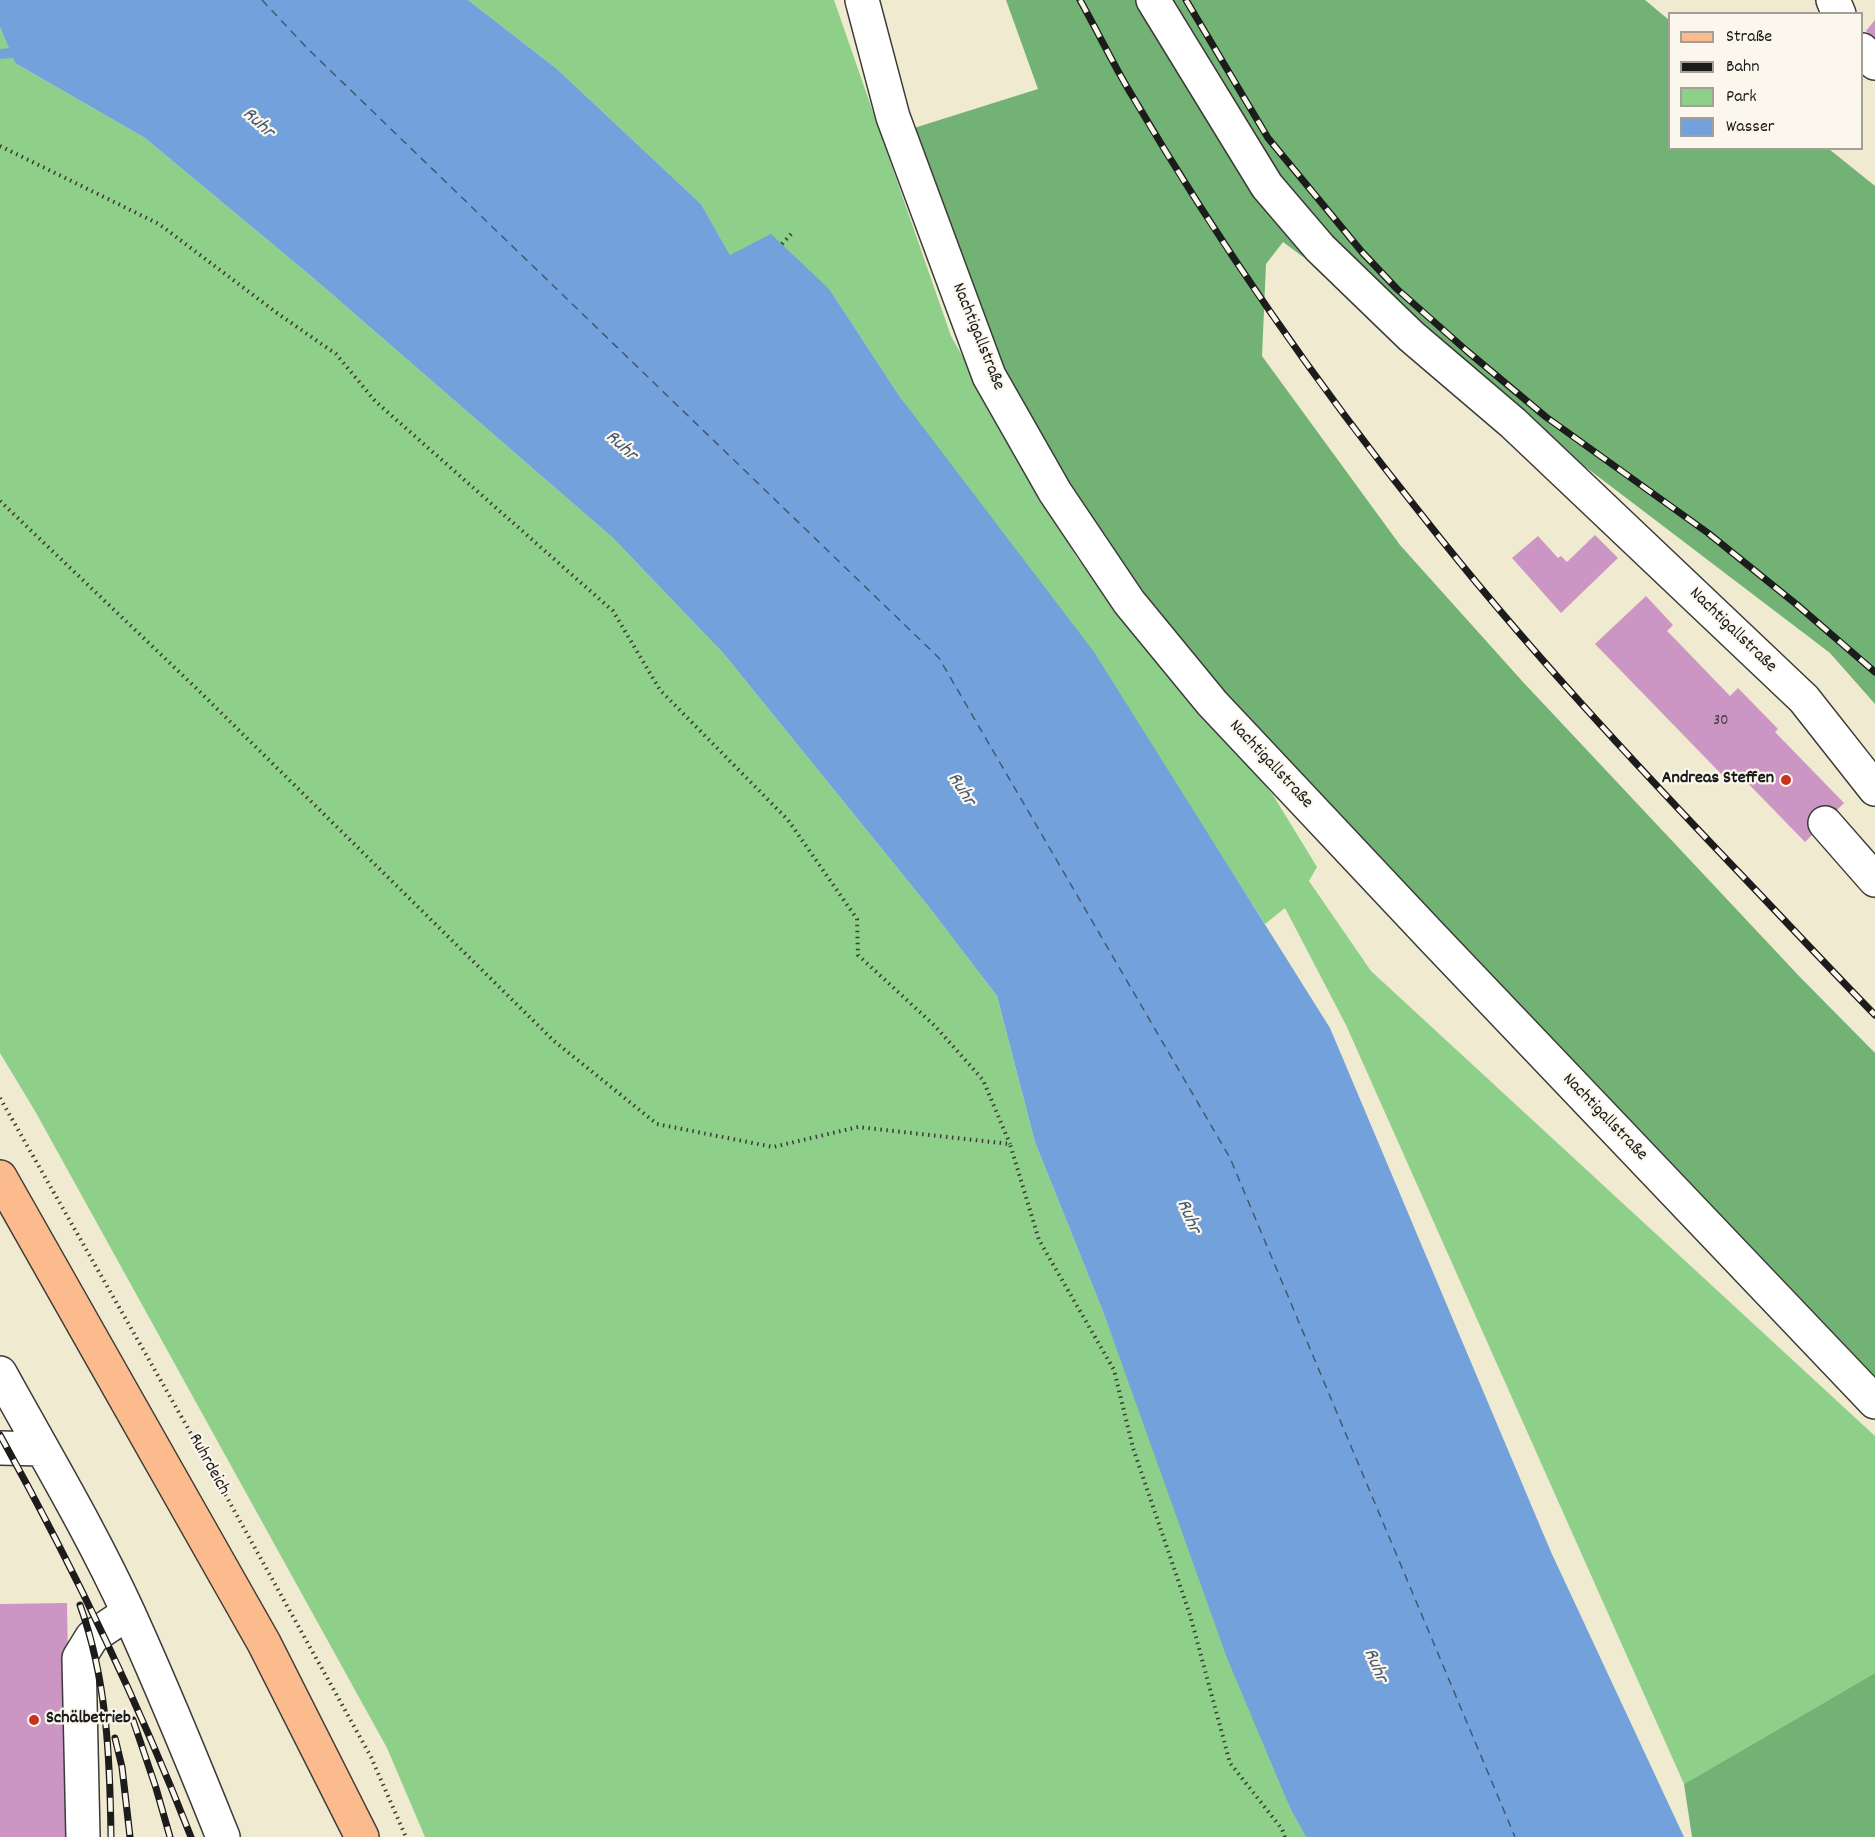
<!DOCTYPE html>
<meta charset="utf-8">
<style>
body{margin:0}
#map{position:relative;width:1875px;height:1837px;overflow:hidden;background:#f0ead0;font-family:Dekko,sans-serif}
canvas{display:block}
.legend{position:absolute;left:1668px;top:12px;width:195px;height:138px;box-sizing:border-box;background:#fbf7ec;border:2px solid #a29f99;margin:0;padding:8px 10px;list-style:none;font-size:18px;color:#1c1c1c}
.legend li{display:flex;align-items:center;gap:12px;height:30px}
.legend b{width:30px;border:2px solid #a29f99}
</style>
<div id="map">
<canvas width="1875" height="1837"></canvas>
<ul class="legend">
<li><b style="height:8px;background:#fbbb8c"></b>Straße</li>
<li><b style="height:8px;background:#1c1c1c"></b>Bahn</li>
<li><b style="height:16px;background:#8ed089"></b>Park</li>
<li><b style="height:16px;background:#72a1db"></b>Wasser</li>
</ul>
</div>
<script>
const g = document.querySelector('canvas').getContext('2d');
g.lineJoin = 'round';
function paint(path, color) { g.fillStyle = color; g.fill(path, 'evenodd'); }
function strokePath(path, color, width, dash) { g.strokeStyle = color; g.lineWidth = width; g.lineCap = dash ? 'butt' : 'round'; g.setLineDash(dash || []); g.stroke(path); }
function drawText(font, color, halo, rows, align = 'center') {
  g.font = font + ' Dekko,sans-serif'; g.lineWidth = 4.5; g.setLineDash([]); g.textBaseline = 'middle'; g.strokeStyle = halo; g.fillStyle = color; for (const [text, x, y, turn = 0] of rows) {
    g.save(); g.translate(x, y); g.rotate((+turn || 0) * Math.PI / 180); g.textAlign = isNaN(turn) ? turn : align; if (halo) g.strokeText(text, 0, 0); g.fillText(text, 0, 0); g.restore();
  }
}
const green = new Path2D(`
 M468 0H834L951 336 1077 558 1273 795 1317 867 1309 881 1371 971 1875 1436V1673L1684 1784 1346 1025 1285 908 1265 924 1163 764 900 397 830 290 730 255 701 204 557 69Z
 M0 27 15 63 145 138 311 276 613 538 724 654 929 907 997 996 1035 1142 1104 1314 1291 1810 1306 1837H425L387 1748 35 1111 0 1053Z`);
const forest = new Path2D(`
 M1006 0H1645L1669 20 1670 148 1829 149 1875 186V704L1830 653 1529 424 1283 242 1266 264 1262 356 1400 545 1523 682 1799 976 1875 1053V1384L1230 707 1112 555 1001 371 914 128 1038 89Z
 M1875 1673V1837H1692L1684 1784Z`);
const water = new Path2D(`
 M0 0H468L557 69 701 204 730 255 771 234 830 290 900 397 1094 652 1330 1028 1551 1552 1684 1837H1306L1291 1810 1227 1658 1104 1314 1035 1142 997 996 929 907 724 654 613 538 311 276 145 138 15 63 0 27Z`);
const stream = new Path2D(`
 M0 54 24 52`);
const ferry = new Path2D(`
 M262 0 307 48 939 658 1230 1158 1515 1837`);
const building = new Path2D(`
 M1875 20V39L1866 31Z
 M1595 535 1618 558 1561 613 1512 558 1538 536 1558 558 1561 556 1567 562Z
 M1646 596 1673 625 1667 631 1674 638 1730 696 1738 688 1778 729 1775 732 1844 803 1805 842 1737 772 1728 781 1595 644Z
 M67 1603 71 1837H0V1604Z`);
const path = new Path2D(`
 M0 146 159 224 277 313 336 354 375 401 613 611 660 690 788 820 857 919 858 955 935 1026 983 1080 1010 1144
 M782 244 792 233
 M0 501 196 688 554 1041 657 1124 773 1147 858 1127 1010 1144 1039 1240 1114 1370 1133 1448 1190 1615 1230 1763 1282 1829 1285 1837
 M0 1098 210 1467 371 1757 406 1837`);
const minor = new Path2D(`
 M862 0 893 117 989 376 1055 492 1129 602 1212 703 1432 937 1875 1402
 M1153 0 1267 186 1320 248 1411 336 1513 423 1804 699 1875 789
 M1833 0 1839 14
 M1862 50 1875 63
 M1825 823 1875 880
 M0 1373C44 1453 91 1531 129 1614 162 1687 193 1762 223 1837
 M0 1448 42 1449
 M83 1837 79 1658 92 1637 128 1613`);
const major = new Path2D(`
 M0 1177 264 1643 362 1837`);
const rail = new Path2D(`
 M1080 0C1098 32 1114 66 1133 97 1219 243 1315 382 1421 514 1523 644 1635 764 1749 883 1791 927 1833 972 1875 1015
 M1186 0 1268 138 1362 252 1397 289 1467 351 1546 417 1708 533 1796 604 1875 672
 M0 1435C72 1565 137 1699 191 1837
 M80 1605C107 1680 110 1758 111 1837
 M133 1720 156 1788 170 1837
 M115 1738 122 1767 130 1837`);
const markers = [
 [1786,780,6,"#c8321e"],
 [34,1720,6,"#c8321e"]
];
const numberNames = [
 ["30",1721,722]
];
const streetNames = [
 ["Nachtigallstraße",977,337,68],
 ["Nachtigallstraße",1732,631,44],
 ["Nachtigallstraße",1270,765,47],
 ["Nachtigallstraße",1604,1118,46],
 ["Ruhrdeich",208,1465,61]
];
const poiNames = [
 ["Andreas Steffen",1774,780],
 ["Schälbetrieb",46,1720,"left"]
];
const waterNames = [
 ["Ruhr",257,124,42],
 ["Ruhr",620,447,42],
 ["Ruhr",960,790,57],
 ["Ruhr",1187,1217,67],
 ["Ruhr",1374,1666,67]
];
paint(green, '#8ed089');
paint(forest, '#72b275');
paint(water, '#72a1db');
strokePath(stream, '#72a1db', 10);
strokePath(ferry, '#435872', 1.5, [8, 6]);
paint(building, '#cb95c4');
strokePath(minor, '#3c3b37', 36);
strokePath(major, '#3c3b37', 36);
strokePath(path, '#3c3b37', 4, [1.5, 4.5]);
strokePath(minor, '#fff', 33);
strokePath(major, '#fbbb8c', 33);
strokePath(rail, '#1c1c1c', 7);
strokePath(rail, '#fbf7ec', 4.5, [14]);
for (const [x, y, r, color] of markers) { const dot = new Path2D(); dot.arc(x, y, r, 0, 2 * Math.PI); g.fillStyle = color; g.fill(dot); strokePath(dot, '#fbf7ec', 2); }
drawText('15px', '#483a46', null, numberNames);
drawText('18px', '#1c1c1c', '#fbf7ec', streetNames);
drawText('bold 18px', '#1c1c1c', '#fbf7ec', poiNames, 'right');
drawText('italic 20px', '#435872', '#fbf7ec', waterNames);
</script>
